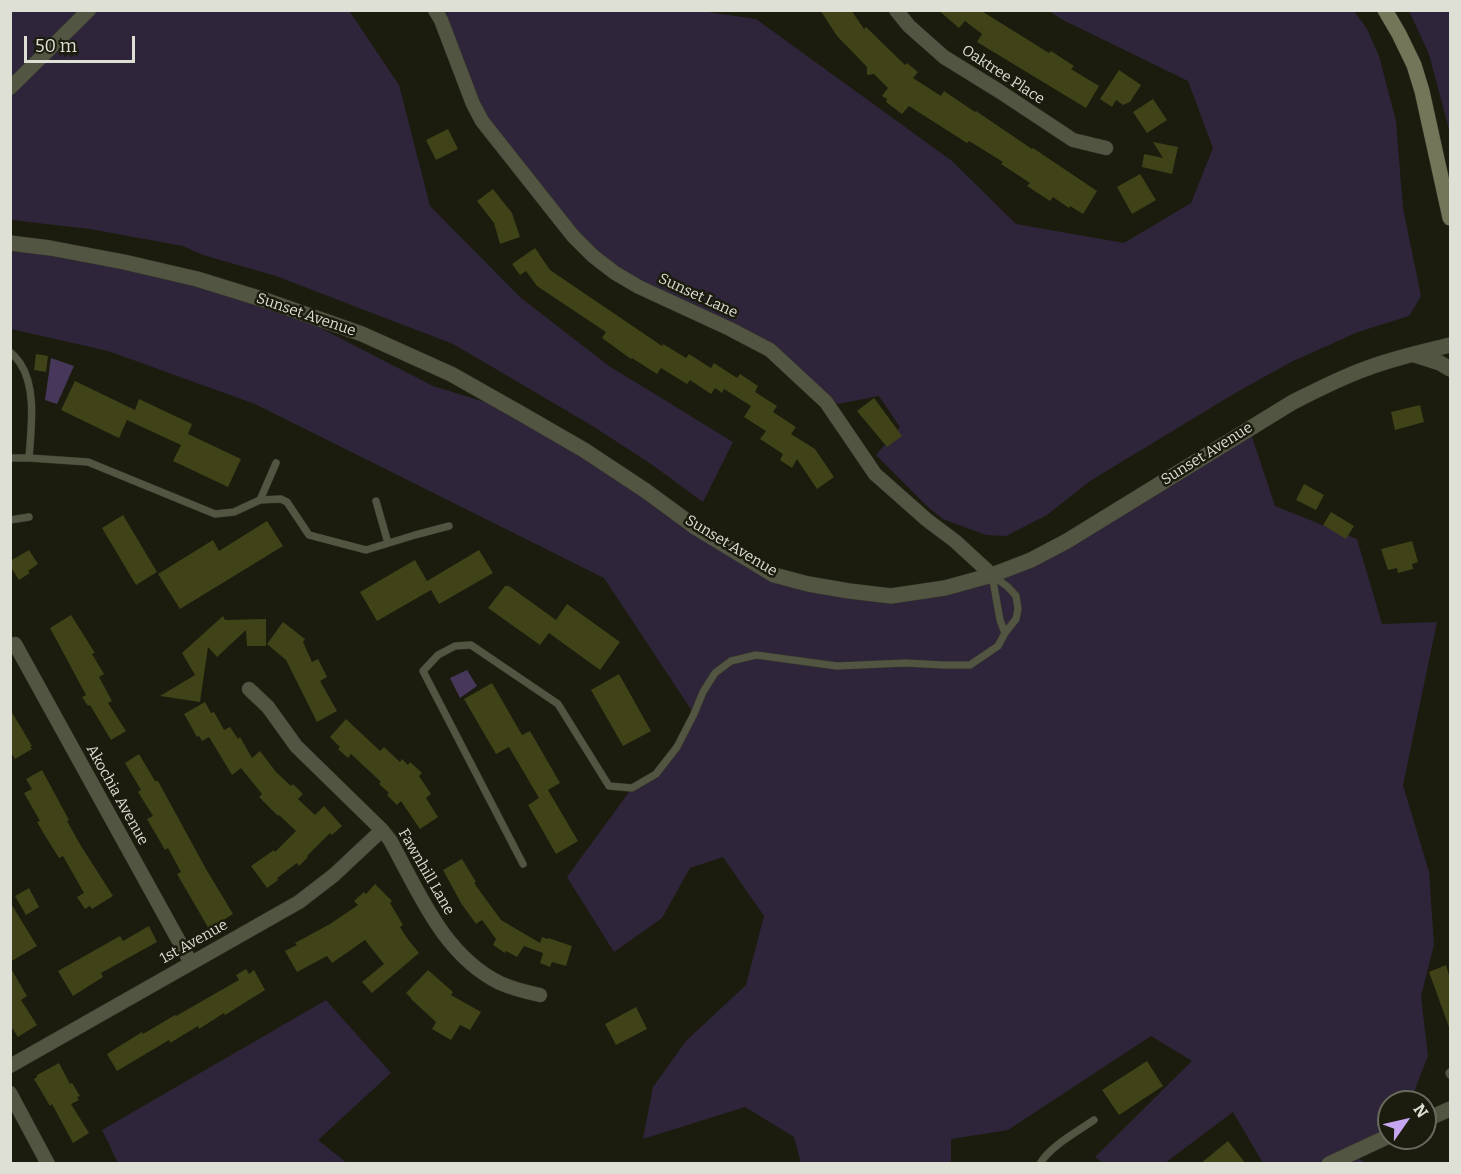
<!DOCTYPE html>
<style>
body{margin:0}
#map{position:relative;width:1461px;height:1174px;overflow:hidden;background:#1b1c0d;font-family:Bitter,serif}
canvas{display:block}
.frame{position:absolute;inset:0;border:12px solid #dedfd5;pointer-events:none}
.north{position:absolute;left:1377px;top:1090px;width:60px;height:60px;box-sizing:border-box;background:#1b1c0d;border:2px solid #696a5d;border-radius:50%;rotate:56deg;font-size:16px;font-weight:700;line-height:24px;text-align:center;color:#dedfd5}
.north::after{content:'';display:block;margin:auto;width:21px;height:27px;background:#c6a6f0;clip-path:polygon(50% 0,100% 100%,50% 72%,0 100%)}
.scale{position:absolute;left:24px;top:36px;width:111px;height:27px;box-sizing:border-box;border:3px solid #dedfd5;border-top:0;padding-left:8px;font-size:18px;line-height:21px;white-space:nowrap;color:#dedfd5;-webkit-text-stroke:4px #1b1c0d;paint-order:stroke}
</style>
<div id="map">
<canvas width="1461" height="1174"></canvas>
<div class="frame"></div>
<div class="north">N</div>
<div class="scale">50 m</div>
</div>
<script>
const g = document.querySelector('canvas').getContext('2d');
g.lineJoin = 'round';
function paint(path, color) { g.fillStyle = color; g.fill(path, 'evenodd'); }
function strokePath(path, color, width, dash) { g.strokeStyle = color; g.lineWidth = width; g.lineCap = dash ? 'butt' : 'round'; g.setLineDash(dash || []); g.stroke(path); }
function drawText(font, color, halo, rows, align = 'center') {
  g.font = font + ' Bitter,serif'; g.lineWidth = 5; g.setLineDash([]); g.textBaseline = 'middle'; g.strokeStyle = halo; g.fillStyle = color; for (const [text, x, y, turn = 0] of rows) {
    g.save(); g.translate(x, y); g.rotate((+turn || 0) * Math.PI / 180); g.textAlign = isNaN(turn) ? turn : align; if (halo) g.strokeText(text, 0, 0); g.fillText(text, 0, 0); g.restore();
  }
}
const green = new Path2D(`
 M298 10 350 12 399 85 430 206 521 298 609 366 733 442 703 502 651 464 591 425 453 344 276 276 203 255 183 246 90 229 11 220 10 11Z
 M708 10V12L756 19 952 161 1016 224 1124 243 1191 203 1213 148 1188 81 1063 20 1049 11H1354L1367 29 1379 56 1396 121 1403 208 1421 296 1409 316 1358 332 1291 362 1237 392 1090 481 1047 515 1006 536 986 535 943 519 928 507 876 455 900 427 879 396 838 404 806 382 770 350 593 256 482 121 435 11Z
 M1409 11H1450V133L1429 54Z
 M10 244 268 301 433 386 520 413 774 575 891 596 992 575 1249 428 1275 506 1357 539 1382 624 1437 622 1403 785 1429 872 1434 945 1421 996 1428 1056 1410 1102H1389V1136L1350 1155 1367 1163H1263L1233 1112 1165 1163H1103L1095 1157 1192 1061 1151 1036 1008 1130 951 1139V1163H801L794 1137 745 1107 643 1139 653 1087 686 1041 746 985 764 916 723 857 690 868 662 918 614 952 567 877 632 788 656 774 694 714 604 578 255 404 108 351 11 329Z
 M326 1000 391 1073 318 1140 347 1163H118L102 1130Z`);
const water = new Path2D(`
 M51 358 74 366 57 404 45 400Z
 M467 670 477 686 460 698 450 678Z`);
const building = new Path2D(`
 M820 10H851L864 29 866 27 905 65 907 63 918 72 913 78 941 96 944 91 975 112 976 111 1032 149 1033 148 1097 191 1083 214 1070 206 1069 208 1053 197 1050 201 1027 186 1030 183 1001 164 1003 162 969 141 967 143 909 106 902 114 886 102 887 99 882 96 888 88 874 74 867 75V67L837 36Z
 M938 10H980L1049 53 1051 51 1074 66 1071 69 1099 86 1086 108 977 42 982 34 965 21 959 28Z
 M1119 70 1141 85 1130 102 1123 105 1116 100 1112 107 1100 99Z
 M1153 99 1167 120 1147 133 1133 112Z
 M448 129 458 149 436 160 426 140Z
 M1153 142 1178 147 1172 174 1142 167 1144 154 1163 158Z
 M1140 174 1156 200 1132 214 1117 187Z
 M493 189 512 213 520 237 500 244 494 223 477 201Z
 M535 248 550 270 662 346 663 344 686 358 689 354 711 368 714 363 737 378 740 374 758 386 755 392 777 406 773 412 796 427 791 434 815 449 834 477 817 489 797 459 792 468 780 460 783 454 760 439 766 431 744 417 751 406 724 389 722 393 715 388 711 394 690 380 687 384 661 368 657 374 632 358 631 359 602 338 606 332 537 286 526 271 520 275 512 264Z
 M36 354 48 356 46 372 34 370Z
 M75 381 135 410 139 399 192 424 188 434 241 459 228 487 173 461 181 445 127 420 119 438 61 410Z
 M874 398 902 436 887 447 857 411Z
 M1420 405 1424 422 1395 430 1391 412Z
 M1304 484 1324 495 1316 510 1296 500Z
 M1331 512 1354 526 1346 539 1323 525Z
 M123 515 157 572 136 585 102 528Z
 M267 521 283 546 180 609 158 574 213 540 219 551Z
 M1412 541 1418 562 1412 564 1413 569 1398 573 1397 568 1388 570 1381 549Z
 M29 550 38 564 28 571 30 573 19 580 10 566V561Z
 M479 550 493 573 439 604 431 590 377 621 360 592 415 560 427 581Z
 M505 586H509L556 620 567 604 620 642 600 670 549 633 540 645 488 608Z
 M71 615 95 653 92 654 104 674 99 677 112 701 108 703 126 731 111 740 90 705 88 706 82 697 86 695 50 628Z
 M223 616 225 620 266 619V646H247L246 630 217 657 208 647 200 702 160 696 195 675 182 653Z
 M283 622 305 639 303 642 312 662 318 659 327 677 320 681 337 711 317 722 286 660 267 644Z
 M619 674 651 731 623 746 591 690Z
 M492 683 522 735 530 731 560 783 548 790 578 841 556 854 528 805 539 798 509 747 496 754 464 699Z
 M205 702 211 713 214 712 224 730 230 727 238 739 240 737 252 758 260 751 276 772 291 786 293 784 303 794 298 799 315 815 324 806 342 826 332 835 330 833 307 856 308 857 299 866 297 863 277 878 278 880 267 888 251 866 274 850 275 852 296 831 279 815 278 816 259 797 262 794 241 768 232 775 209 737 202 741 199 736 197 737 184 714Z
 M10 709 32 746 30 747 32 749 15 759 10 751Z
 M346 719 380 751 384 747 400 762 402 759 408 765 410 762 422 773 419 776 431 794 426 798 438 817 420 829 401 801 397 805 387 795 389 793 379 784 381 782 351 754 348 758 338 749 340 747 330 737Z
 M139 754 155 781H158L206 869 233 914 209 929 177 874 181 872 168 848 165 850 147 819 153 816 138 792 141 790 125 763Z
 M42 770 69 820 67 821 81 846 113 896 92 909 90 906 85 909 77 897 84 893 63 856 59 858 44 834 37 822 40 821 24 793 32 789 26 779Z
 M462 859 476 882 474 883 501 920 540 943 542 937 547 939 548 938 572 946 566 966 552 962 550 967 540 963 543 953 524 946 517 957 506 951 505 953 493 945 496 939 482 920 476 924 461 903 443 870Z
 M375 884 392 901 390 903 403 925 400 927 407 938 419 953 372 993 362 982 384 964 365 940 332 963 327 956 297 972 285 951 297 945 295 943 330 924 358 905 354 901 364 892 366 894Z
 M29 888 39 907 26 915 15 896Z
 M10 902 37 946 10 962Z
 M149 926 157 942 101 973 103 977 73 996 58 971 120 936 123 941Z
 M1446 965 1450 979V1026L1449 1027 1429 972Z
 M10 967 27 996 21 1000 37 1025 18 1037 10 1025Z
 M246 969 249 974 254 970 265 990 225 1015 224 1013 199 1029 198 1026 170 1043 169 1040 117 1071 107 1054 142 1032 143 1034 170 1018 175 1015 176 1016 239 980 236 975Z
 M428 970 453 992 451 995 481 1012 470 1030 460 1025 451 1040 432 1029 436 1022 411 999V998L406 993Z
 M636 1007 647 1029 616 1045 605 1024Z
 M1147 1061 1163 1086 1119 1115 1102 1090Z
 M59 1063 70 1084 72 1083 80 1096 77 1097 79 1100 71 1104 89 1133 73 1143 52 1104 50 1106 34 1079 37 1077V1075Z
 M1228 1141 1246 1164H1200Z`);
const service = new Path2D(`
 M10 352C14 355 17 359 20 363 37 388 31 429 29 458
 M10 458H29L88 462 215 514 234 512 260 500 281 499 287 502 309 535 366 550 415 535 449 526
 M260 500 276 463
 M376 501 388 543
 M10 520 29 517
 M992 575 1000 620 1005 633
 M523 864 423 671 438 655 455 646 471 645 558 704 609 786 632 788 656 774 677 747 694 714 703 692 715 673 731 661 756 655 837 666 906 663 943 665H970L998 646 1005 633 1016 619 1018 609 1016 596 1008 587 992 575
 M1450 1072 1449 1073 1450 1075
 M1040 1164C1049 1147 1078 1131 1094 1120`);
const minor = new Path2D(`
 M435 10 441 20 473 104 482 121 573 236 593 256 615 273 639 287 730 329 770 350 826 402 875 474 927 520 955 541 992 575
 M896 10 909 26 944 57 999 91 1073 140 1106 148
 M10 88 89 10
 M15 644 191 963
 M249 689 268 707 296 746 382 830 390 840C419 892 443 955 500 983 513 989 526 992 540 995
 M10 1066 299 902 334 875 382 830
 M10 1093 48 1164`);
const tertiary = new Path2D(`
 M10 243 50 248 124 262 197 279 268 301 362 334 451 374 520 413 584 450 646 491 695 527 774 575 808 584 849 591 891 596 945 588 992 575 1031 560 1067 541 1293 402C1317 390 1340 378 1365 369 1393 358 1422 352 1450 345
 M1415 355 1440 363 1450 369
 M1425 1120 1450 1109
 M1329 1164 1389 1136`);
const secondary = new Path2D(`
 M1385 10 1399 34 1414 65 1422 91 1450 218`);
const streetNames = [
 ["Oaktree Place",1003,75,33],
 ["Sunset Lane",698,296,25],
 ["Sunset Avenue",306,315,19],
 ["Sunset Avenue",1207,454,-32],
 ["Sunset Avenue",731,546,31],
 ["Akochia Avenue",117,795,61],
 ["Fawnhill Lane",426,872,60],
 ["1st Avenue",194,942,-29]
];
paint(green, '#2e253a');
paint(water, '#47375b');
paint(building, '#404218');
strokePath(service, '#363729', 8);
strokePath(minor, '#363729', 15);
strokePath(tertiary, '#363729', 16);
strokePath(secondary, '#363729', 16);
strokePath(service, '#535543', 7);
strokePath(minor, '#535543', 14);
strokePath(tertiary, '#535543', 15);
strokePath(secondary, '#74765a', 15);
drawText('15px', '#dedfd5', '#1b1c0d', streetNames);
</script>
